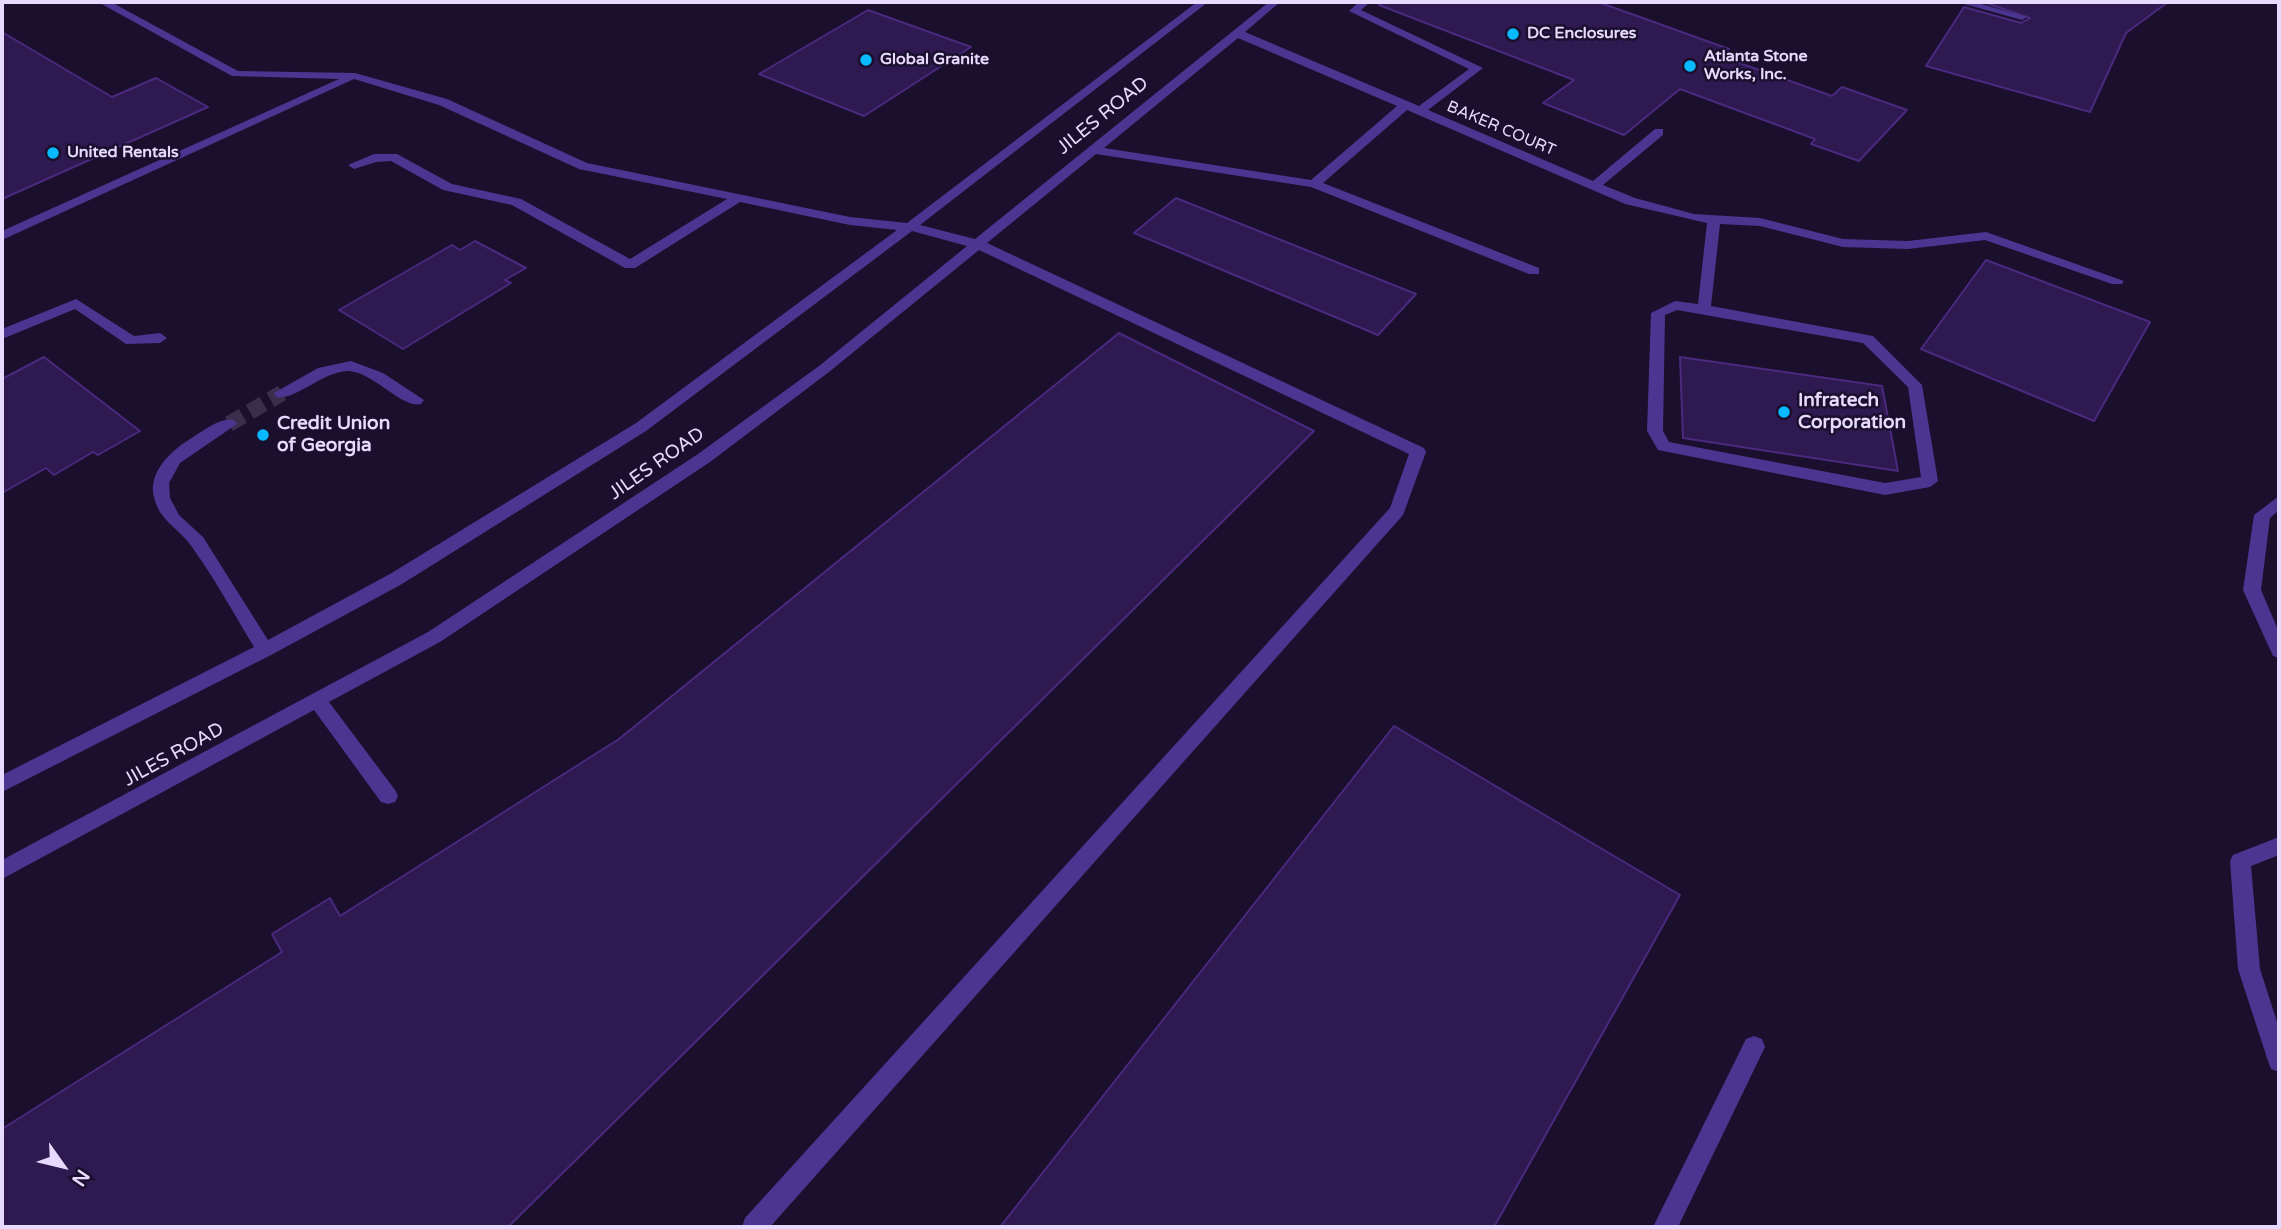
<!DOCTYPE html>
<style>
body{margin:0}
#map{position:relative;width:2281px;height:1229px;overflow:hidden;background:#1a0f2d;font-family:"Varela Round",sans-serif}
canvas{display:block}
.frame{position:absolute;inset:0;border:4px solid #e6dbff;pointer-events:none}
.north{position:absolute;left:28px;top:1131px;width:70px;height:70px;-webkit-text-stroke:5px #1a0f2d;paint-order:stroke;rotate:124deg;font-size:19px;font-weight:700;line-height:28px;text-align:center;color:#e6dbff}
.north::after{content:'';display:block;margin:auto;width:24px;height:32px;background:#e6dbff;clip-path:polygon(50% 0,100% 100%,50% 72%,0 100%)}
</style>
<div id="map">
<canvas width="2281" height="1229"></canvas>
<div class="frame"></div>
<div class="north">N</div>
</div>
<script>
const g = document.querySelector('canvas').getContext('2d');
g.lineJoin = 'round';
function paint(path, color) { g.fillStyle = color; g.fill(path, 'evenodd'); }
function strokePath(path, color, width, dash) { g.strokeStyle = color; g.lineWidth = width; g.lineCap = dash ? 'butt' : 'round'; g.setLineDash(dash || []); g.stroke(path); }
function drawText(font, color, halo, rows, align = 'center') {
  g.font = font + ' "Varela Round",sans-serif'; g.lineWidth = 5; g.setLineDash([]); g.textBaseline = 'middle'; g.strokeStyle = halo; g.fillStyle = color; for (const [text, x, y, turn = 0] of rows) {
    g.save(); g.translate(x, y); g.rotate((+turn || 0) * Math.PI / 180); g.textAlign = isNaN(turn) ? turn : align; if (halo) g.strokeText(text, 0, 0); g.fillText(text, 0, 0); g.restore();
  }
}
const building = new Path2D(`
 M1380 2H1598L1729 49 1720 56 1832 96 1842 87 1907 110 1859 161 1811 144 1815 139 1680 89 1624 135 1543 103 1574 80 1379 5Z
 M1983 2H2168L2126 33 2090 112 1926 66 1964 7 2021 23 2030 18Z
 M868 10 971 47 864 116 759 74Z
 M2 32 112 97 156 78 208 107 2 199Z
 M1176 198 1416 294 1378 335 1134 233Z
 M475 241 526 268 505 280 511 283 403 349 339 310 452 245 460 250Z
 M1986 260 2150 322 2094 421 1921 349Z
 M1119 333 1314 431 508 1227H2V1129L282 952 272 934 330 898 340 916 619 739Z
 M44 357 140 431 98 455 93 452 54 475 46 468 2 493V379Z
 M1680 357 1882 386 1898 471 1683 438Z
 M1394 726 1680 895 1494 1227H1000Z`);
const minorTunnel = new Path2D(`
 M229 424 282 393`);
const minor = new Path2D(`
 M98 2H111L238 71 355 73 447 99 587 163 850 217 907 223 1197 2H1208L920 225 975 239 1269 2H1280L1245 32 1419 106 1469 69 1349 11 1359 2H1370L1361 10 1483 68 1428 110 1593 181 1655 129H1663V135L1603 185 1635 198 1694 214 1760 218 1843 239 1908 241 1986 232 2124 281 2122 284H2112L1985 240 1908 249 1843 247 1760 226 1720 224 1711 306 1873 336 1922 385 1938 481 1930 487 1885 495 1658 450 1647 431 1651 313 1675 301 1698 304 1707 223 1625 204 1407 110 1323 183 1539 268V274H1529L1311 187 1096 154 987 243 1424 448 1426 452 1403 515 770 1227H742L745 1218 1390 508 1409 454 979 250 829 372 710 462 440 642 329 702 395 790 398 796 395 802 388 804 381 802 314 710 2 879V860L428 632 698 454 819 366 967 246 912 231 646 431 402 584 271 655 2 792V775L254 647C234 614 215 579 192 547 180 529 159 521 154 497 148 473 169 453 187 441 199 434 220 416 234 420L237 424 180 463 169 483 170 498 179 515 203 537 268 640 390 574 636 423 897 230 850 225 740 202 635 268H625L512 205 443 190 391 161 376 162 354 169 348 165 374 154H397L452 184 521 199 630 259 727 199 579 169 439 105 354 79 2 240V231L339 79 232 76ZM1238 38 1397 106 1311 180 1104 148ZM1677 310 1863 343 1908 387 1921 477 1885 483 1669 442 1663 431 1665 315Z
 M1957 2H1974L2027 17 2022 20Z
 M76 299 134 336 160 333 167 338 160 343 126 344 75 309 2 339V329Z
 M351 361 383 373 424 400 421 404C402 409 372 371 348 371 324 371 294 401 277 397L274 393 318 368Z
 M2279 496V510L2270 518 2261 590 2279 632V658L2273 656 2243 590 2254 515Z
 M2279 837V855L2251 866 2260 969 2279 1028V1072L2271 1069 2268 1061 2238 969 2230 861 2233 855Z
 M1754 1036 1762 1039 1765 1047 1678 1227H1653L1746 1039Z`);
const markers = [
 [1513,34,7,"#07b9ff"],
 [866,60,7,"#07b9ff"],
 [1690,66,7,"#07b9ff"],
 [53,153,7,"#07b9ff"],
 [1784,412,7,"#07b9ff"],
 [263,435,7,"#07b9ff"]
];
const farPoinames = [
 ["DC Enclosures",1527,34],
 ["Atlanta Stone",1704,57],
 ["Works, Inc.",1704,75],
 ["Global Granite",880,60],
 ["United Rentals",67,153]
];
const farStreetnames = [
 ["BAKER COURT",1501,129,23]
];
const streetNames = [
 ["JILES ROAD",1103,116,-39],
 ["JILES ROAD",657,464,-35],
 ["JILES ROAD",174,755,-29]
];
const poiNames = [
 ["Infratech",1798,401],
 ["Corporation",1798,423],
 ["Credit Union",277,424],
 ["of Georgia",277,446]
];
paint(building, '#2e1950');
strokePath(building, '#4a297e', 2);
strokePath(minorTunnel, '#392e4c', 16, [16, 8]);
paint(minor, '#4a3690');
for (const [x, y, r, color] of markers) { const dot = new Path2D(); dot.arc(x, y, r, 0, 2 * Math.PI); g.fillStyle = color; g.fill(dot); strokePath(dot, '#1a0f2d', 2.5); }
drawText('bold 16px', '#e6dbff', '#1a0f2d', farPoinames, 'left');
drawText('16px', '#e6dbff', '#1a0f2d', farStreetnames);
drawText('19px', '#e6dbff', '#1a0f2d', streetNames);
drawText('bold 19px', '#e6dbff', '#1a0f2d', poiNames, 'left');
</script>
